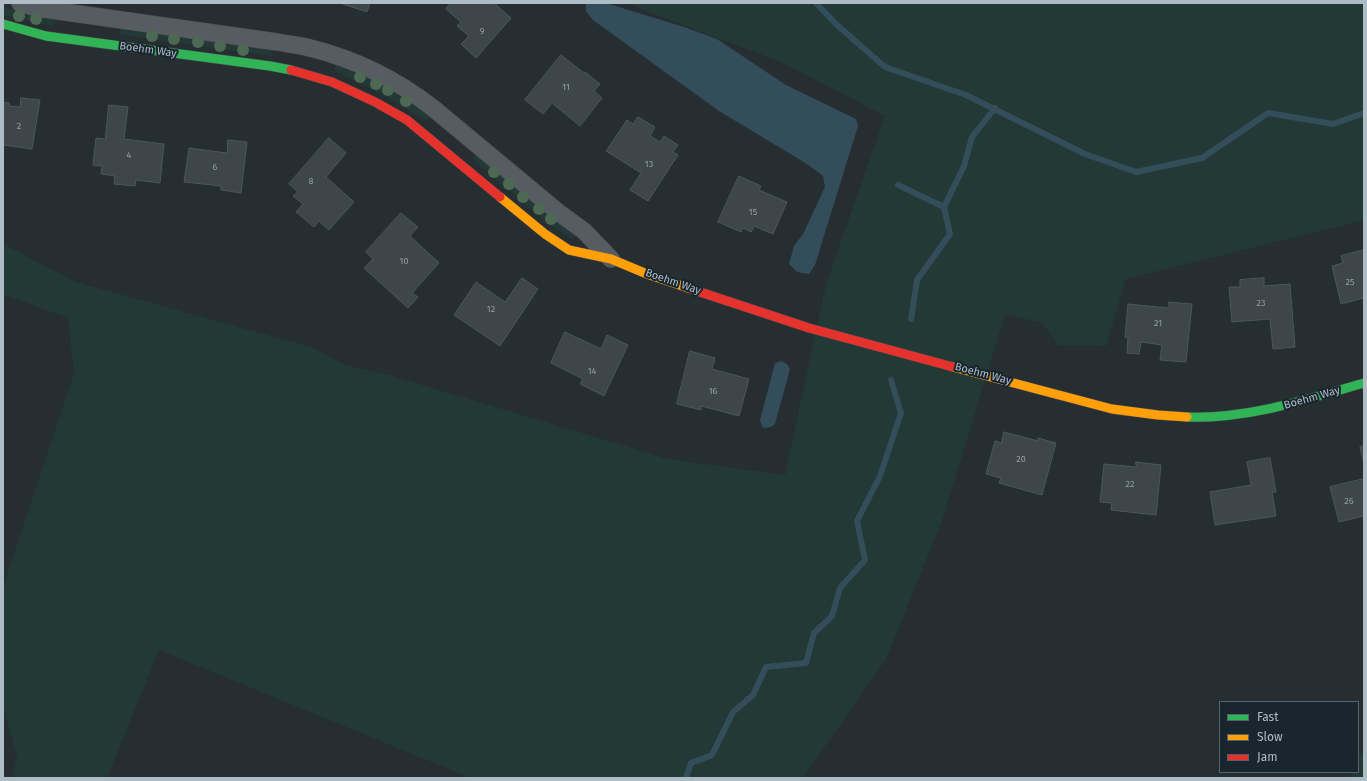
<!DOCTYPE html>
<style>
body{margin:0}
#map{position:relative;width:1367px;height:781px;overflow:hidden;background:#262e32;font-family:"Fira Sans",sans-serif}
canvas{display:block}
.frame{position:absolute;inset:0;border:4px solid #aebcc5;pointer-events:none}
.legend{position:absolute;left:1219px;top:701px;width:140px;height:72px;box-sizing:border-box;background:#19262d;border:1px solid #55626a;margin:0;padding:5px 7px;list-style:none;font-size:12px;color:#aebcc5}
.legend li{display:flex;align-items:center;gap:8px;height:20px}
.legend b{width:20px;border:1px solid #55626a}
</style>
<div id="map">
<canvas width="1367" height="781"></canvas>
<div class="frame"></div>
<ul class="legend">
<li><b style="height:5px;background:#30b455"></b>Fast</li>
<li><b style="height:5px;background:#ff9f0a"></b>Slow</li>
<li><b style="height:5px;background:#e5322d"></b>Jam</li>
</ul>
</div>
<script>
const g = document.querySelector('canvas').getContext('2d');
g.lineJoin = 'round';
function paint(path, color) { g.fillStyle = color; g.fill(path, 'evenodd'); }
function strokePath(path, color, width, dash) { g.strokeStyle = color; g.lineWidth = width; g.lineCap = dash ? 'butt' : 'round'; g.setLineDash(dash || []); g.stroke(path); }
function drawText(font, color, halo, rows, align = 'center') {
  g.font = font + ' "Fira Sans",sans-serif'; g.lineWidth = 4; g.setLineDash([]); g.textBaseline = 'middle'; g.strokeStyle = halo; g.fillStyle = color; for (const [text, x, y, turn = 0] of rows) {
    g.save(); g.translate(x, y); g.rotate((+turn || 0) * Math.PI / 180); g.textAlign = isNaN(turn) ? turn : align; if (halo) g.strokeText(text, 0, 0); g.fillText(text, 0, 0); g.restore();
  }
}
const green = new Path2D(`
 M625 3H1364V220L1126 279 1106 346 1058 345 1042 323 1005 314 942 521 886 659 803 778H471L159 650 107 778H12L17 757 3 706V587L74 373 68 318 3 294V244L76 282 314 348 345 365 389 375 668 459 785 475 826 284 885 116 781 62Z
 M3 7 29 14 55 19 56 20 55 25 52 26 3 15Z
 M122 28 269 49 272 50 273 53 272 56 122 35 119 34 120 29Z
 M339 65C372 79 400 94 429 114L430 117 429 119 424 120C394 100 369 87 336 72L334 71V68L336 66Z
 M476 154 576 235 575 237 570 238 545 221 474 161 472 158 473 155Z
 M1364 751V778H1350L1352 772H1358V757Z`);
const water = new Path2D(`
 M586 3H606L684 27 717 39 786 85 856 119 858 126 815 265 809 274 797 272 789 264 794 246 803 234 825 187 823 176 807 164 719 111 593 20 586 11Z
 M781 361 787 364 790 369 775 424 771 427 763 428 760 420 775 363Z`);
const stream = new Path2D(`
 M816 3 837 25 885 67 966 95 1085 154 1136 172 1202 158 1268 113 1333 124 1364 113
 M898 185 944 207
 M911 319 917 280 950 234 944 207 964 166 972 137 995 108
 M686 778 691 763 712 755 733 712 753 695 766 667 806 663 814 633 832 616 840 588 865 560 857 521 880 476 901 413 891 380`);
const building = new Path2D(`
 M343 3H370L367 12 343 4Z
 M451 3H494L511 18 476 58 461 44 469 36 457 26 461 22 446 9Z
 M561 55 584 73 585 72 600 84 594 91 602 98 580 126 552 103 543 114 525 100Z
 M21 98 40 100 32 149 3 145V102L9 103V106L20 107Z
 M109 105 128 107 124 139 164 144 160 183 136 180 135 186 114 184 115 176 101 174 102 166 93 165 96 138 105 139Z
 M638 117 655 127 650 136 660 142 664 136 678 145 673 152 678 155 648 201 630 190 641 173 606 151 627 120 633 124Z
 M329 138 346 153 326 177 354 202 329 230 319 221 314 227 296 212 303 204 293 196 298 192 289 184Z
 M228 140 247 142 241 193 221 190V186L184 182 189 148 227 153Z
 M739 176 761 186 759 190 787 202 773 234 754 226 751 232 743 228 741 232 718 222Z
 M401 213 418 227 410 236 439 263 412 293 418 297 408 308 364 268 373 259 366 252Z
 M1364 250V298L1341 304 1332 266 1343 263 1341 256Z
 M522 278 538 289 500 346 454 315 476 282 505 302Z
 M1264 278V286L1290 284 1295 347 1273 349 1270 319 1232 322 1229 287H1240V280Z
 M1169 302 1192 304 1186 362 1160 360 1162 345 1141 342 1139 354 1127 353 1128 338 1125 337 1128 304 1169 308Z
 M565 332 601 349 607 335 628 345 604 396 580 384 583 379 551 363Z
 M690 351 715 358 712 369 749 379 739 416 701 406V410L677 404Z
 M1004 432 1038 441V438L1056 443 1042 495 999 483 1001 478 986 474 995 441 1001 443Z
 M1364 446V463L1360 447Z
 M1270 458 1276 492H1272L1276 516 1215 525 1210 492 1251 485 1247 462Z
 M1136 462 1161 465 1156 515 1111 510 1112 503 1100 502 1104 464 1136 467Z
 M1364 479V516L1339 522 1330 487Z`);
const street = new Path2D(`
 M20 3 37 8 277 42C288 44 299 45 310 48 355 59 397 80 433 108L558 212 584 231 611 259`);
const fast = new Path2D(`
 M3 24 46 36 270 66 291 70
 M1187 417C1247 419 1306 400 1364 383`);
const slow = new Path2D(`
 M500 197 545 234 569 250 611 259 647 274 691 289
 M953 367 1112 409 1158 415 1187 417`);
const jam = new Path2D(`
 M291 70 332 82 375 102 407 120 500 197
 M691 289 809 328 953 367`);
const trees = [
 [19,16],
 [36,19],
 [152,36],
 [174,39],
 [198,42],
 [220,46],
 [243,50],
 [360,77],
 [376,84],
 [388,90],
 [406,101],
 [494,172],
 [509,184],
 [523,197],
 [539,209],
 [551,219]
];
const numberNames = [
 ["9",482,31],
 ["11",566,87],
 ["2",19,126],
 ["4",129,155],
 ["13",649,164],
 ["6",215,167],
 ["8",311,181],
 ["15",753,212],
 ["10",404,261],
 ["25",1350,282],
 ["23",1261,303],
 ["12",491,309],
 ["21",1158,323],
 ["14",592,371],
 ["16",713,391],
 ["20",1021,459],
 ["22",1130,484],
 ["26",1349,501]
];
const streetNames = [
 ["Boehm Way",148,50,8],
 ["Boehm Way",673,282,19],
 ["Boehm Way",983,374,15],
 ["Boehm Way",1312,398,-16]
];
paint(green, '#233936');
paint(water, '#334d5b');
strokePath(stream, '#334d5b', 6);
paint(building, '#3f464a');
strokePath(building, '#4d565a', 1);
strokePath(street, '#444a4d', 18);
strokePath(fast, '#444a4d', 10);
strokePath(slow, '#444a4d', 10);
strokePath(jam, '#444a4d', 10);
strokePath(street, '#565c61', 17);
strokePath(fast, '#30b455', 9);
strokePath(slow, '#ff9f0a', 9);
strokePath(jam, '#e5322d', 9);
g.fillStyle = '#4e6953';
for (const [x, y] of trees) { g.beginPath(); g.arc(x, y, 6, 0, 2 * Math.PI); g.fill(); }
drawText('9px', '#929ea6', null, numberNames);
drawText('11px', '#aebcc5', '#19262d', streetNames);
</script>
